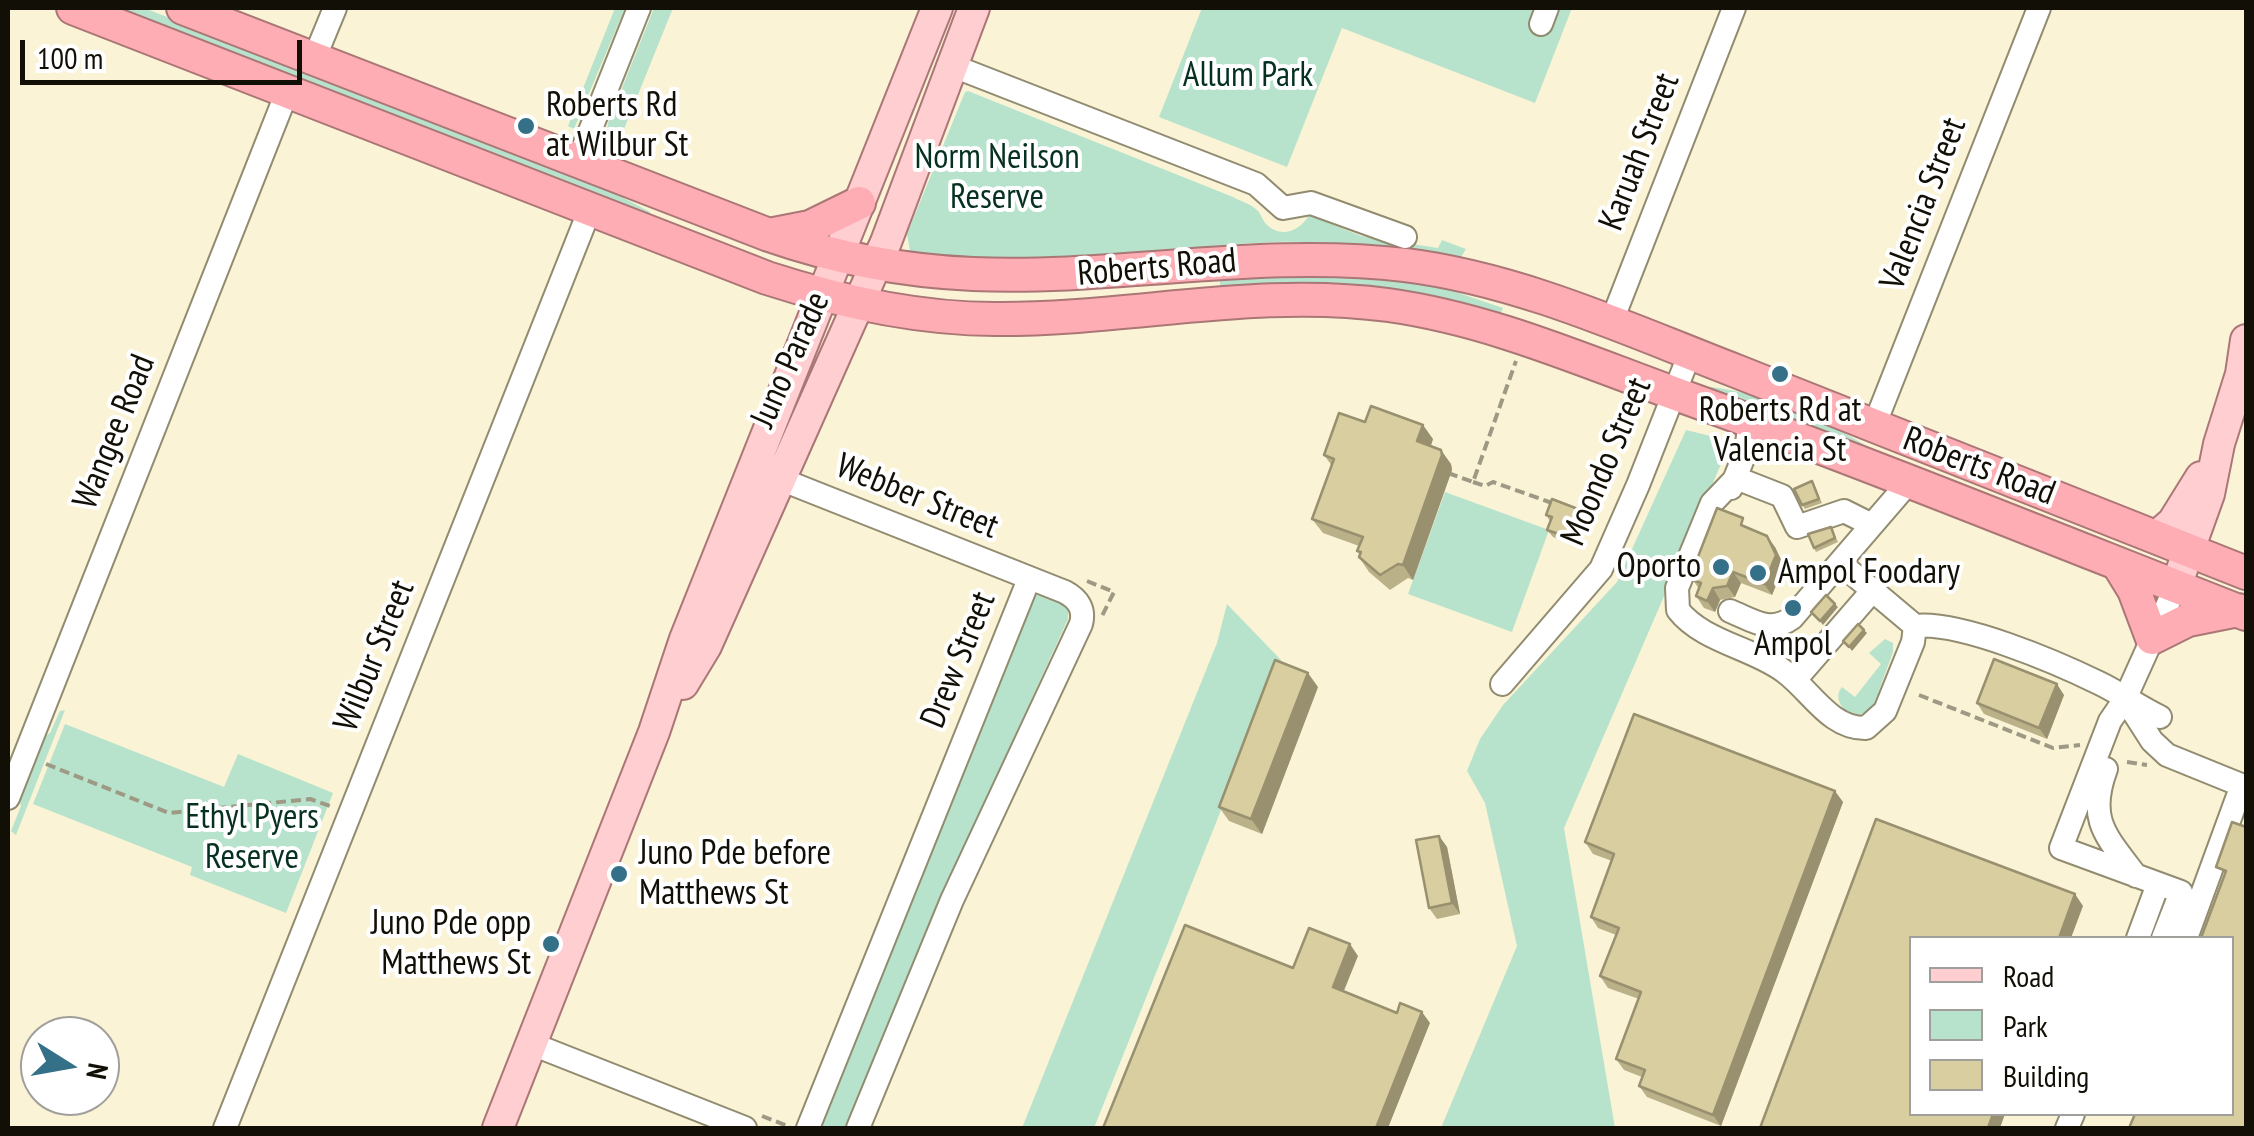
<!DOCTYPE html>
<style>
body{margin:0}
#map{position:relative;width:2254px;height:1136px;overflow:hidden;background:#faf3d6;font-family:"PT Sans Narrow",sans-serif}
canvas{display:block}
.frame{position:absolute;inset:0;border:10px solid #121006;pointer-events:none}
.legend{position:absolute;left:1909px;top:936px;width:325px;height:180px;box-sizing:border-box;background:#fff;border:2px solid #a09f9b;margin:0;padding:12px 18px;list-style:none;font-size:30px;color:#121006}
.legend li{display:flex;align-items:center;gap:20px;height:50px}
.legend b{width:50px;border:2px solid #a09f9b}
.north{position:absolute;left:20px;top:1016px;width:100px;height:100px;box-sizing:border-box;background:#fff;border:2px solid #a09f9b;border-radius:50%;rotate:101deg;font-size:28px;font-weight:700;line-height:40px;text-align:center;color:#121006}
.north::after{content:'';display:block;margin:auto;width:35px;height:45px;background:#347087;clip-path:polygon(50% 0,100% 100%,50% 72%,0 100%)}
.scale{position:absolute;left:20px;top:40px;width:282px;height:45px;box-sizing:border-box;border:5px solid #121006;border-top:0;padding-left:12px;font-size:30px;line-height:35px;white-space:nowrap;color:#121006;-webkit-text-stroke:8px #fff;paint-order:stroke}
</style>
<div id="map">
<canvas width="2254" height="1136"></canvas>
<div class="frame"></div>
<ul class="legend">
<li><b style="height:12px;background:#feced1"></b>Road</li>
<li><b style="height:28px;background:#b7e3cc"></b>Park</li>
<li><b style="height:28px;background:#d9ce9f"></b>Building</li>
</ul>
<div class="north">N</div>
<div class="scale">100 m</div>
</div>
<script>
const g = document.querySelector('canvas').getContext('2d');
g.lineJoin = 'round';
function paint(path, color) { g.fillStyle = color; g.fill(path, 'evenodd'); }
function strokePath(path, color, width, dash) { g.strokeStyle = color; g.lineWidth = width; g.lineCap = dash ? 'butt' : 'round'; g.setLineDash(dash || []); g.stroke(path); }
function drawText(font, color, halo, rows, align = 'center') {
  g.font = font + ' "PT Sans Narrow",sans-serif'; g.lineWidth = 8; g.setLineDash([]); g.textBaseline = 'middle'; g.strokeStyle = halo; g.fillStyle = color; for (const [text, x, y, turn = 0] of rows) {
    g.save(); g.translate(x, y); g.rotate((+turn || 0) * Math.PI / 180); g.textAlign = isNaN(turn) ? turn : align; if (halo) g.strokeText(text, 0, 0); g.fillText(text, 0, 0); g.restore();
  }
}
const green = new Path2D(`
 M114 8H144L603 187 650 212 649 216Z
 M615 8H625L574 129 568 126Z
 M654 8H673L620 139 607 130 608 123Z
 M1202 8H1572L1535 103 1342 28 1287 167 1159 117Z
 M968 91 1233 197C1240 201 1251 204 1257 210 1261 213 1262 220 1266 224 1281 239 1300 231 1309 215L1361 236 1438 248 1442 240 1466 249 1459 260C1399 250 1338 240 1276 242 1155 247 1030 271 910 251L907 234 965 92Z
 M1343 273 1438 286 1503 308 1500 315 1220 286V275Z
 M1711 387C1768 394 1822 419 1870 448L1869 451 1708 389Z
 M1686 430 1731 441 1564 828 1615 1128H1441L1517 946 1485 803 1467 771 1480 739 1503 705 1617 582Z
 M1445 492 1549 530 1512 632 1408 594Z
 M1042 594 1068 607V619L939 903 846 1128H816L1032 597Z
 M1227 604 1281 660 1094 1128H1022L1217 643Z
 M1885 639 1893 643V652L1873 707 1860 715 1844 710C1839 703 1835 695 1842 687L1855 697 1881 664 1869 653Z
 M65 710 16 835 11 831 21 806 19 798 42 738 50 733 60 711Z
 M65 724 224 787 238 754 333 793 286 913 190 875 192 867 33 804Z`);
const path = new Path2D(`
 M1448 473 1473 482 1516 361
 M1473 482 1485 486 1493 482 1552 503
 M1087 581 1114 592 1102 616
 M1919 695 2053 748 2080 745
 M2127 762 2147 765
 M46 764 169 813 310 799 330 806
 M762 1116 790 1127`);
const minor = new Path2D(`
 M1541 24 1547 8
 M314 59 335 8
 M953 66 1256 184 1283 208 1311 203 1405 237
 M578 161 639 8
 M1611 323 1734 8
 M1874 426 2039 8
 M780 479 1065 592C1078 599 1085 609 1081 624L952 900 858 1128
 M1731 488 1746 451 1750 421
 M1840 563 1915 626 1913 642 1885 711 1866 728C1830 729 1811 691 1785 672 1754 648 1703 642 1678 610L1677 588 1712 503 1736 478 1782 496 1797 527 1844 511 1872 525
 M1730 611C1752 620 1770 634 1792 618L1909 482
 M1915 626C1960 621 2056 662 2099 683 2120 693 2139 707 2160 717
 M1795 680 1873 590
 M1502 684 1601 569 1638 485 1690 353
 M2127 702 2152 741 2167 755 2246 787
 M2106 769C2087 820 2106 836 2136 876
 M8 798 287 92
 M2138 938 2158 884
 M2163 938 2181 892 2061 848 2110 721 2125 699 2176 586
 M2186 938 2242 785
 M532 1044 745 1128
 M225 1128 590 209
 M808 1128 1029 579
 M2067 1128 2073 1114`);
const major = new Path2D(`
 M2156 537 2173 522 2201 477
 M2176 586 2209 494 2219 444 2241 374 2246 340
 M683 684 706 646 886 242 974 8
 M498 1128 654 732 685 639 937 8`);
const highway = new Path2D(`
 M73 8 767 278C841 302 917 319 995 319 1126 320 1257 287 1388 305 1489 319 1582 360 1676 394 1868 463 2057 540 2246 614
 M183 8 769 235C835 258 902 271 973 274 1117 280 1260 248 1405 265 1519 279 1630 330 1736 371 1907 437 2077 505 2246 573
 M769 235 810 227 859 203
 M2118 564 2134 590 2152 638 2188 620 2238 610`);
const wall = new Path2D(`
 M1365 422 1433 439 1431 446 1451 464 1452 470 1413 580 1408 578 1390 590 1369 572 1359 557 1360 555 1357 551 1359 546 1323 533 1312 519 1332 466 1324 455Z
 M1812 481 1822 503 1805 509 1802 505Z
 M1578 509 1583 516 1573 545 1553 537 1547 530 1550 521 1546 515Z
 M1831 527 1838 542 1816 552 1814 548Z
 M1751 529 1775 547 1784 566 1772 595 1741 583 1735 597 1720 600 1715 612 1704 608 1696 596 1699 589 1693 580 1696 571 1694 567Z
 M1318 687 1262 834 1229 821 1219 807Z
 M2064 695 2047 739 1984 714 1977 703Z
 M1843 802 1721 1126 1647 1097 1639 1086 1642 1077 1624 1070 1616 1059 1639 999 1608 988 1600 976 1616 935 1598 928 1591 917 1612 861 1593 854 1585 842Z
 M1439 836 1447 847 1460 914 1437 919 1429 908Z`);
const shadedWall = new Path2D(`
 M1423 425 1433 439 1427 456 1417 441Z
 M1441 450 1451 464 1452 470 1413 580 1403 565Z
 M1578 509 1583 516 1573 545 1568 537Z
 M1767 536 1775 547 1784 566 1772 595 1764 584Z
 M1733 572 1741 583 1735 597 1727 586Z
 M1713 588 1720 600 1715 612 1707 601Z
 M1835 604 1838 607 1823 625 1820 621Z
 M1864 630 1867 633 1852 651 1849 647Z
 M1308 673 1318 687 1262 834 1251 819Z
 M2057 684 2064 695 2047 739 2039 728Z
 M1835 791 1843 802 1721 1126 1713 1115Z
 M1439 836 1447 847 1460 914 1452 903Z
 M2075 894 2083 906 2071 938H2059Z
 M1350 944 1358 956 1341 998 1333 987Z
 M1422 1012 1430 1023 1388 1128H1376Z
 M1993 1114H2005L2000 1128H1988Z`);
const building = new Path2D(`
 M1371 406 1423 425 1417 441 1441 450 1442 455 1403 565 1398 564 1380 575 1359 557 1361 552 1357 551 1363 537 1312 519 1334 459 1324 455 1339 413 1365 422Z
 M1812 481 1819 499 1802 505 1794 489Z
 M1552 499 1578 509 1568 537 1547 530 1552 517 1546 515Z
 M1717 508 1743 518 1741 525 1767 536 1776 555 1764 584 1733 572 1727 586 1713 588 1707 601 1696 596 1701 583 1693 580 1697 569 1694 567Z
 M1831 527 1835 538 1814 548 1808 534Z
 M1826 595 1835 604 1820 621 1811 612Z
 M1858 624 1864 630 1849 647 1843 641Z
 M1994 659 2057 684 2039 728 1977 703Z
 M1275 660 1308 673 1251 819 1219 807Z
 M1634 714 1835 791 1713 1115 1639 1086 1645 1070 1616 1059 1641 992 1600 976 1619 928 1591 917 1614 854 1585 842Z
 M1876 819 2075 894 2059 938H1912V1114H1993L1988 1128H1760Z
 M2232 822 2246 827V1128H2129L2135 1114H2232V938H2201L2226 871 2216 867Z
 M1439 836 1452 903 1429 908 1416 840Z
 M1185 925 1293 968 1309 928 1350 944 1333 987 1397 1013 1400 1003 1422 1012 1376 1128H1103Z`);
const markers = [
 [526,126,10,"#347087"],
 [1780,374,10,"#347087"],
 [1721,567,10,"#347087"],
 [1758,573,10,"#347087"],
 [1793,608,10,"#347087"],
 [619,874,10,"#347087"],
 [551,944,10,"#347087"]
];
const parkNames = [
 ["Allum Park",1248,76],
 ["Norm Neilson",997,158],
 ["Reserve",997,198],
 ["Ethyl Pyers",252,818],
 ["Reserve",252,858]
];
const poiNames = [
 ["Roberts Rd",546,106],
 ["at Wilbur St",546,146],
 ["Roberts Rd at",1780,411,"center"],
 ["Valencia St",1780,451,"center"],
 ["Oporto",1701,567,"right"],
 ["Ampol Foodary",1778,573],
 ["Ampol",1793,645,"center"],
 ["Juno Pde before",639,854],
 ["Matthews St",639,894],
 ["Juno Pde opp",531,924,"right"],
 ["Matthews St",531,964,"right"]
];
const streetNames = [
 ["Karuah Street",1640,152,-69],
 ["Valencia Street",1924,204,-69],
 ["Roberts Road",1157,268,-5],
 ["Juno Parade",791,360,-66],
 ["Wangee Road",115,432,-68],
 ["Moondo Street",1607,462,-67],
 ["Roberts Road",1979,467,21],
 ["Webber Street",917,497,22],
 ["Wilbur Street",375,656,-68],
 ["Drew Street",959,660,-68]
];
paint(green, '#b7e3cc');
strokePath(minor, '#918b70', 26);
strokePath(major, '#ab7676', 34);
strokePath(highway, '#ab7676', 36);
strokePath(path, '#9e9984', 4, [10, 5]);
strokePath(minor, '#fff', 22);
strokePath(major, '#feced1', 30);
strokePath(highway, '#fdadb3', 32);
paint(wall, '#bbb189');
paint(shadedWall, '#98906f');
paint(building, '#d9ce9f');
strokePath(building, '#98906f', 2.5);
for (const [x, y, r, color] of markers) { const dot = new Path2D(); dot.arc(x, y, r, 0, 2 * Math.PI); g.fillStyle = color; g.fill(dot); strokePath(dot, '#fff', 4); }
drawText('35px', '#063120', '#fff', parkNames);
drawText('35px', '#121006', '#fff', poiNames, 'left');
drawText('35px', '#121006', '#fff', streetNames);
</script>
